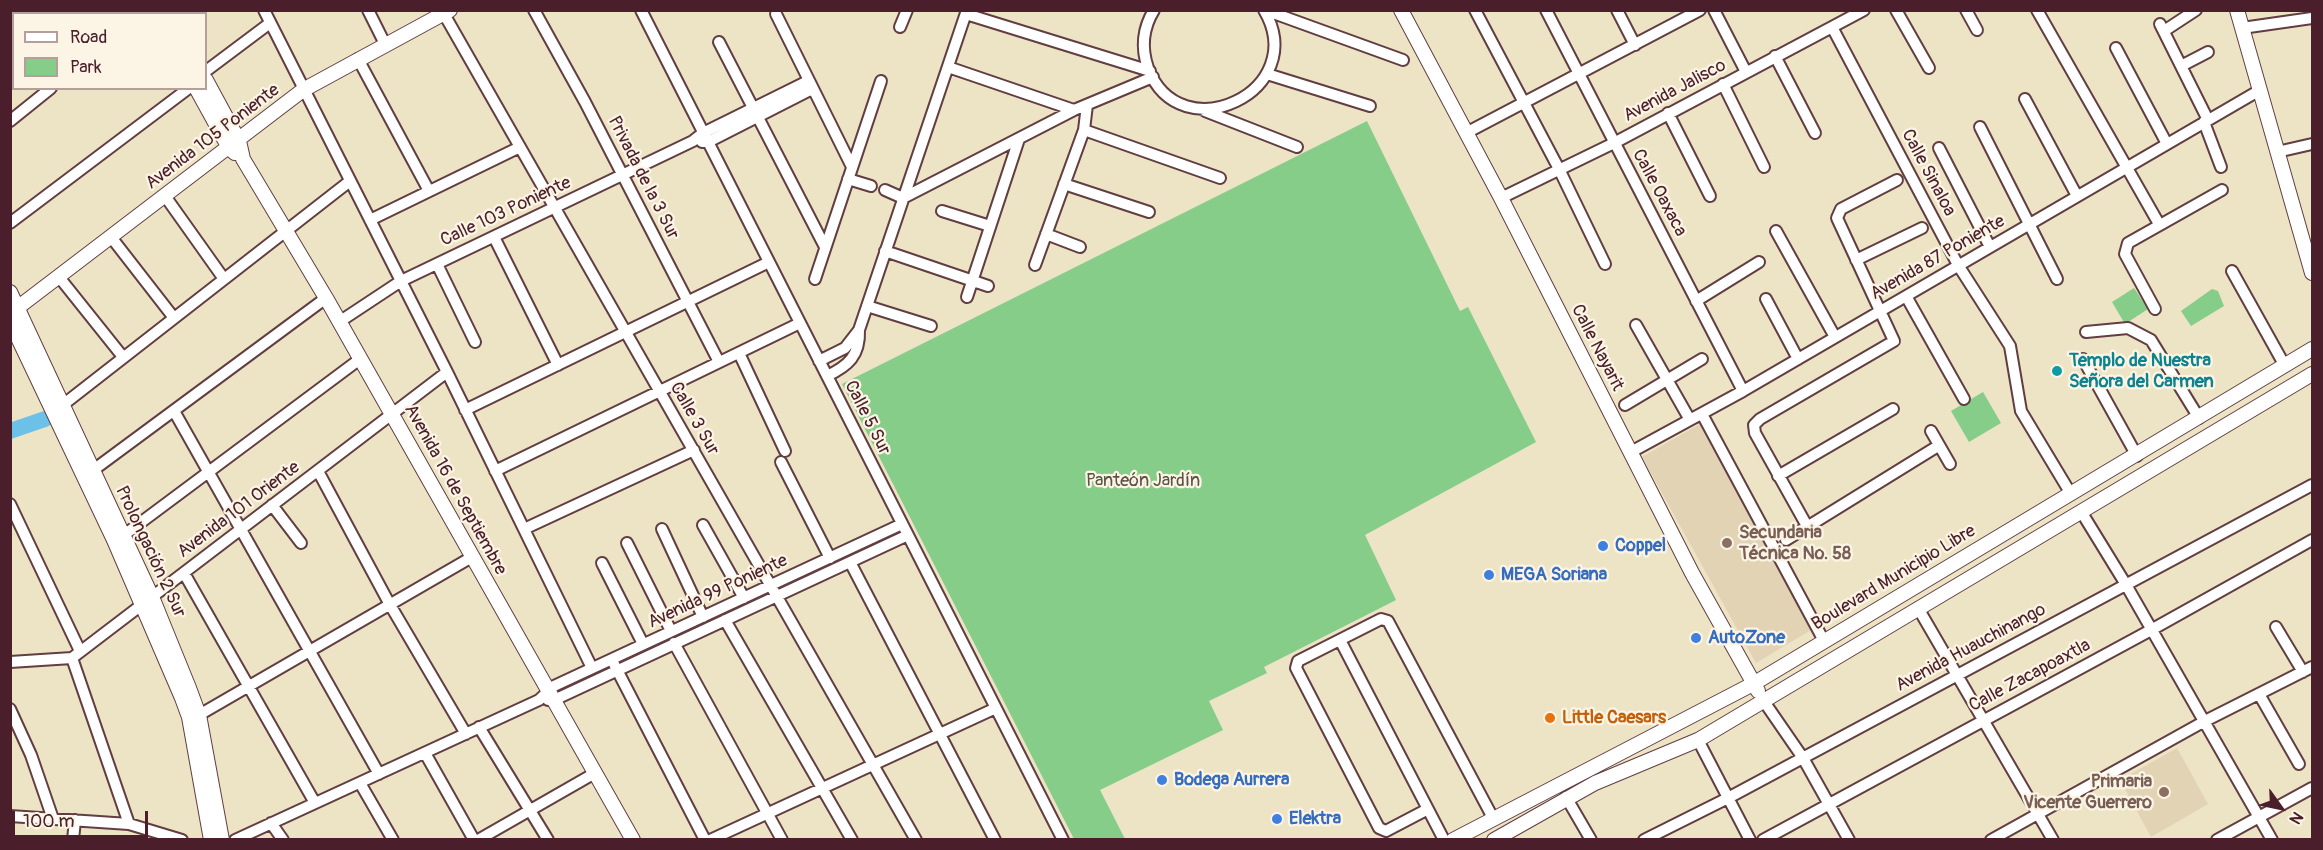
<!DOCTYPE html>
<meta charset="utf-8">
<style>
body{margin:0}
#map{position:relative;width:2323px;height:850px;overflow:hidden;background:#ede4c5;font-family:Pangolin,sans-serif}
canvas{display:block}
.frame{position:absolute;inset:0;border:12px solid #4a1f2b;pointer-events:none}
.legend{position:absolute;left:12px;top:12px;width:195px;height:78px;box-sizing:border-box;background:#fcf5e5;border:2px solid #b59f9b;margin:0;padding:8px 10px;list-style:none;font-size:18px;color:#4a1f2b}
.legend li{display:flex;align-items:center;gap:12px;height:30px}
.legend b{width:30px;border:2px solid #b59f9b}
.north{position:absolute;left:2251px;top:778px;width:60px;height:60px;-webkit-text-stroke:4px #fcf5e5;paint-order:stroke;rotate:123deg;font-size:16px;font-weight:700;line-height:24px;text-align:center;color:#4a1f2b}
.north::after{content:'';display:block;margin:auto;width:21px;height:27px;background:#4a1f2b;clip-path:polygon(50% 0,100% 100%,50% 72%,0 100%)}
.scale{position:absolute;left:12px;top:811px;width:136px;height:27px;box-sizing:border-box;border:3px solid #4a1f2b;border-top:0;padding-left:8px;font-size:18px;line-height:21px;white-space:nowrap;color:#4a1f2b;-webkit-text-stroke:4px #fcf5e5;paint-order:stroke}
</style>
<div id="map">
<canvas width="2323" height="850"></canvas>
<div class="frame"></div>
<ul class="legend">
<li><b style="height:8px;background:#fff"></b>Road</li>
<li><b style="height:16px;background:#85cd89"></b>Park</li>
</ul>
<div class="north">N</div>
<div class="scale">100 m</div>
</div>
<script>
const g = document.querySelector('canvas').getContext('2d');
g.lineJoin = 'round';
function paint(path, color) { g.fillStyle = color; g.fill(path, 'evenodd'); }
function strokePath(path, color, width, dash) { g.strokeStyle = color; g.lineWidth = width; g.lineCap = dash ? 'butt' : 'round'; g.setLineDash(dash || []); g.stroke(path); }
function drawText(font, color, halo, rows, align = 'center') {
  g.font = font + ' Pangolin,sans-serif'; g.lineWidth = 4.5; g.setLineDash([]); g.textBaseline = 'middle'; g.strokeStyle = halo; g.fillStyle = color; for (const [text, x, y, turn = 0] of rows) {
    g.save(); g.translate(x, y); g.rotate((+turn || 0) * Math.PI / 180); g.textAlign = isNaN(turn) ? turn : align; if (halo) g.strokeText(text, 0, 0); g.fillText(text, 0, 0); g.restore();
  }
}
const built = new Path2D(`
 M1700 424 1811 630 1756 663 1642 457Z
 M2177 748 2208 804 2151 837 2120 780Z`);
const green = new Path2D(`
 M1367 121 1460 311 1468 307 1536 442 1365 535 1396 600 1264 667 1267 673 1209 701 1223 730 1100 790 1125 839H1074L842 384Z
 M2134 288 2148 309 2125 324 2112 302Z
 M2212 289 2218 291 2224 306 2191 326 2181 311Z
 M1983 392 2001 423 1969 442 1951 411Z`);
const stream = new Path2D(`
 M10 432 43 420`);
const river = new Path2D(`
 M10 431 45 419`);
const street = new Path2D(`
 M264 10 447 372 592 668
 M368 10 385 44
 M534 10 585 102 719 362
 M641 10 1063 840
 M1154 10C1143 28 1141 48 1148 68 1180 153 1312 91 1264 10
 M1265 10 1403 60
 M1475 10 1559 169 1605 264
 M1546 10 1743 391
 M1617 10 1635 45
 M1714 10 1746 72
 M1896 10 1929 68
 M1966 10 1977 30
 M2037 10 2159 224
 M36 14 40 10
 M444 14 916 840
 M776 14 852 167
 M966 14 1150 71
 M2160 24 2208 120
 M900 27 907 10
 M1832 27 1958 265 2010 346 2021 411 2071 494
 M2242 28 2312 18
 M2164 31 2196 10
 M10 34 14 32
 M719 42 825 247
 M2116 48 2167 144
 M1775 56 1815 133
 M358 59 429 191
 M2183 65 2208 52
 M948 67 1074 110
 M206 71 270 23
 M1267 74 1370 106
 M1723 84 1764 167
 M2025 99 2077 196
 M1205 111 1297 147
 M1668 113 1710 196
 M10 121 51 88
 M2204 122 2221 167
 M1980 127 2057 279
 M1084 130 1220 178
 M1466 133 1700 10
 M702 142H708L812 89
 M1939 148 1990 247
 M2277 152 2312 144
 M848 179 871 186
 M1064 184 1149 212
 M885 190 903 198 1074 110 1153 77
 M165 196 224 279
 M1501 198 1614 143 1864 10
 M942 211 990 226
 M370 220 520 147
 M10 223 189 88
 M1776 231 1835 337
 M1046 234 1080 247
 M111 237 174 318
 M494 237 558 365
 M885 251 988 286
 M1856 260 1922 228
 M437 264 475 342
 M1035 265 1084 130 1087 105
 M2232 271 2285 366
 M59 277 123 357
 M815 279 881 81
 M1906 296 1964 399
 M967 297 1019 139
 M1766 299 1798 359
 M1696 301 1759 262
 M867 306 931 326
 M2155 309 2125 254 2128 243 2222 190
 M339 322 401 281 693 141 703 133 808 81
 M1636 325 1690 420
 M2086 332 2128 328 2151 340 2199 418
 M739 353 785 451
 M2083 359 2137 456
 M819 361 845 348 859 330 967 10
 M827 376C848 366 860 356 859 330
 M64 404 350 181
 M1625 405 1702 359
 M465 410 769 262
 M174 411 379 774
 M1702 414 1824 641
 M1931 431 1950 464
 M1631 452 1743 391 2260 90
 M781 462 830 558
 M92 471 326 298
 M318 471 389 603 466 734
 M495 471 800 323
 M1778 476 1893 409
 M10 504 80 651
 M272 505 301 543
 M2082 513 2125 583 2272 840
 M703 525 744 598
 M1807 526 1755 433 1754 425 1760 419 1894 341 1837 218 1841 209 1897 180
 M524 529 694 450
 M662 529 703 617
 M124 535 360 359
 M1786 540 1938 446
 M627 543 671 631
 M850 562 995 840
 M602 563 643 644
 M184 573 315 803
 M1918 608 2053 840
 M725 620 852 840
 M2276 627 2303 672
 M1340 640 1444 840
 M674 643 782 840
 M72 658 129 824
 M10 662 72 658 447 372
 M614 664 705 840
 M2259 694 2299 764
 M548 700H554L908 535
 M1763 700 1803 758 1849 840
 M10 709 31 755 53 819
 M199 715 472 557
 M479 727 548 840
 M1698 740 1750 840
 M425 753 474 840
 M360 783 393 840
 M1566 797 1591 840
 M1428 809 1386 831 1379 828 1296 668 1298 661 1381 619 1388 621 1493 818
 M10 816 129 824 182 840
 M271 823 283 840
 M73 840 75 820
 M235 840 539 700 554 686 902 524
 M478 840 595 773
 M710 840 996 708
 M1644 840 1728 798 2312 485
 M1763 840 2151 630 2312 540
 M1991 840 2205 721 2312 667
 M2217 840 2312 788`);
const secondary = new Path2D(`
 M152 10 154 14
 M166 10 167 14
 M1401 10 1501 198 1692 573 1758 691
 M2237 10 2312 273
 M206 80 239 141 243 159 326 298 633 840
 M196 88 229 148 235 153
 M10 292 152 597 189 688 199 715 222 840
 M12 312 303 90 450 10
 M10 321 114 540 182 698 189 717 211 840
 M1453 840 1753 684 2312 349
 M1494 840 1595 783 1698 740 2312 374`);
const markers = [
 [2057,371,6,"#0f9aa8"],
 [1727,543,6,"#8d6e63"],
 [1603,546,6,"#3f7fe0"],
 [1489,575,6,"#3f7fe0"],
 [1696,638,6,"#3f7fe0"],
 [1550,718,6,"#e8710a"],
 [1162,780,6,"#3f7fe0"],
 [2164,792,6,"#8d6e63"],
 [1277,819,6,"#3f7fe0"]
];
const streetNames = [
 ["Avenida Jalisco",1675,91,-28],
 ["Avenida 105 Poniente",213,137,-37],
 ["Calle Sinaloa",1928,173,62],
 ["Privada de la 3 Sur",643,178,63],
 ["Calle Oaxaca",1659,193,62],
 ["Calle 103 Poniente",506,212,-25],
 ["Avenida 87 Poniente",1938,258,-30],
 ["Calle Nayarit",1597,348,63],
 ["Calle 5 Sur",867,418,63],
 ["Calle 3 Sur",694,419,60],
 ["Avenida 16 de Septiembre",455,490,61],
 ["Avenida 101 Oriente",239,510,-37],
 ["Prolongación 2 Sur",150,552,65],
 ["Boulevard Municipio Libre",1894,578,-31],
 ["Avenida 99 Poniente",718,592,-25],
 ["Avenida Huauchinango",1971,648,-28],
 ["Calle Zacapoaxtla",2030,676,-28]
];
const cultureNames = [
 ["Templo de Nuestra",2069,361],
 ["Señora del Carmen",2069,382]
];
const parkNames = [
 ["Panteón Jardín",1143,481]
];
const educationNames = [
 ["Secundaria",1739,533],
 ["Técnica No. 58",1739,554],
 ["Primaria",2152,782,"right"],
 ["Vicente Guerrero",2152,803,"right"]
];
const shopNames = [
 ["Coppel",1615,546],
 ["MEGA Soriana",1501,575],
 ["AutoZone",1708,638],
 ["Bodega Aurrera",1174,780],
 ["Elektra",1289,819]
];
const foodNames = [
 ["Little Caesars",1562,718]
];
paint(built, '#e1d3b4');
paint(green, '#85cd89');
strokePath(stream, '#6cc1e9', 3);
strokePath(river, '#6cc1e9', 16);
strokePath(street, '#623d42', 14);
strokePath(secondary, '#623d42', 16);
strokePath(street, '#fff', 10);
strokePath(secondary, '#fff', 14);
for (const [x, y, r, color] of markers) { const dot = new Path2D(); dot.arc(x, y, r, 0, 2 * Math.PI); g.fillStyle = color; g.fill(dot); strokePath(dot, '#fcf5e5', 2); }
drawText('18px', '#4a1f2b', '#fcf5e5', streetNames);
drawText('bold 18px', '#0d838f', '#fcf5e5', cultureNames, 'left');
drawText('18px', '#5c5347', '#fcf5e5', parkNames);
drawText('bold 18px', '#785e54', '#fcf5e5', educationNames, 'left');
drawText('bold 18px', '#366cbe', '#fcf5e5', shopNames, 'left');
drawText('bold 18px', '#c56008', '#fcf5e5', foodNames, 'left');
</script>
